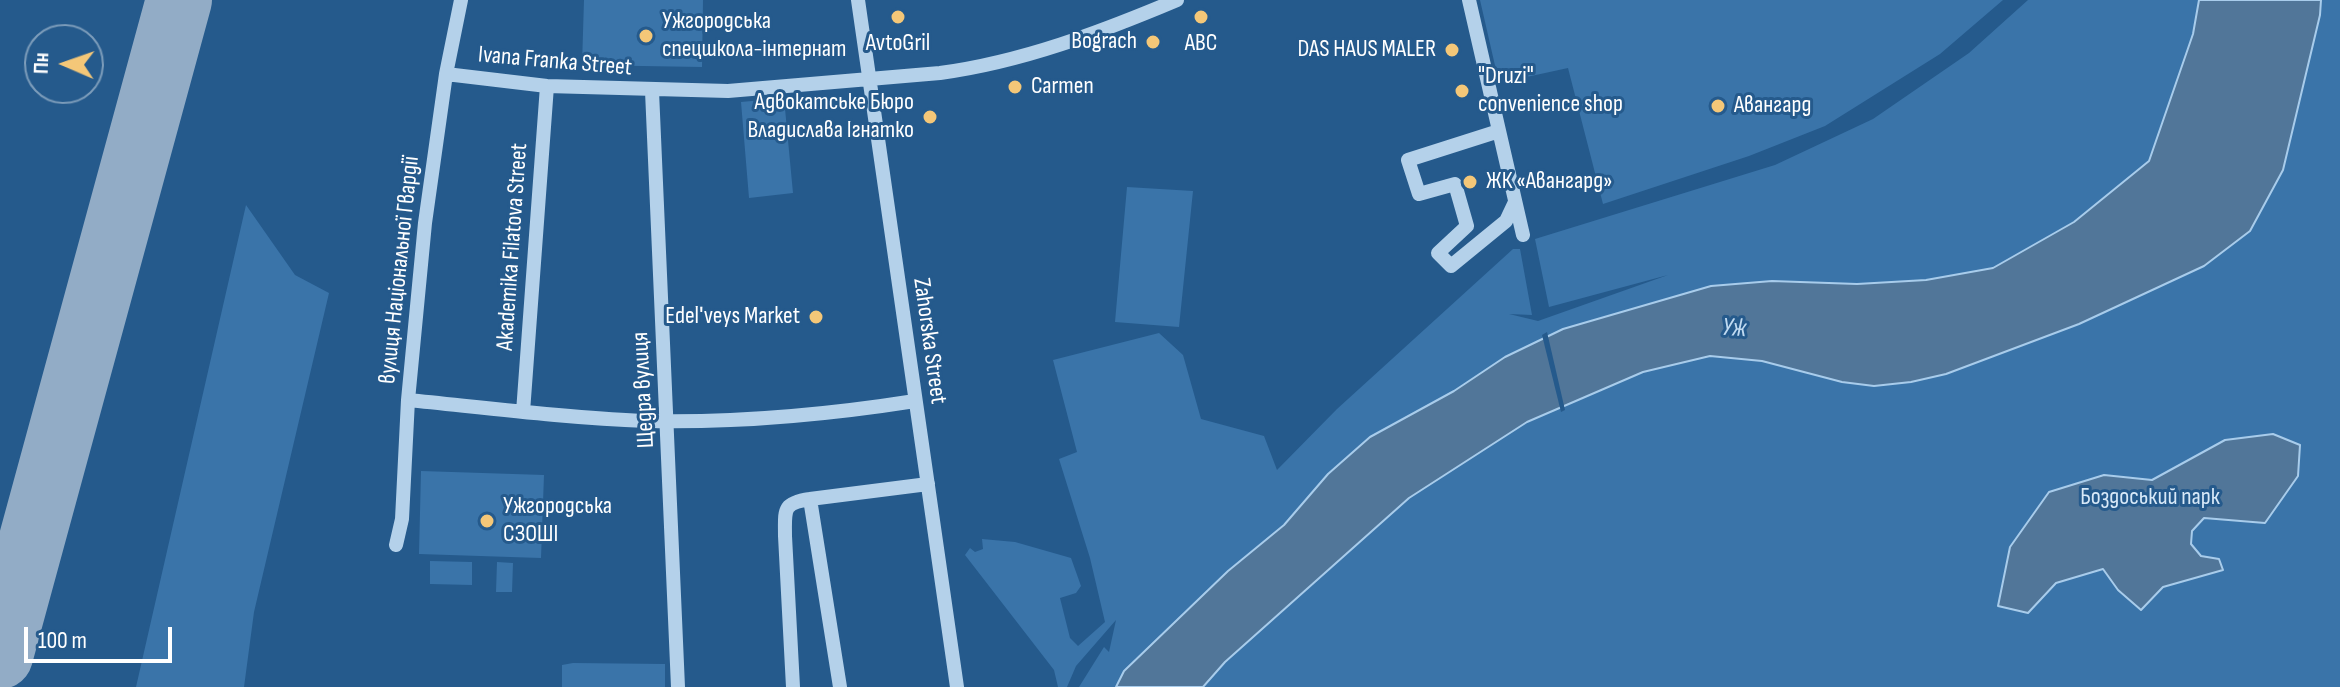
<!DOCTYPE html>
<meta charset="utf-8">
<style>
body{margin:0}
#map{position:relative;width:2340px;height:687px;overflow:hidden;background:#255a8c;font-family:"Sofia Sans Condensed",sans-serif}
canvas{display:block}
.north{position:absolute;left:24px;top:24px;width:80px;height:80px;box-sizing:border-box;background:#255a8c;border:2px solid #7c9cba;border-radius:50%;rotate:272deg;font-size:22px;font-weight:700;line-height:32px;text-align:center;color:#fff}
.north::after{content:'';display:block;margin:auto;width:28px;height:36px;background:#f4c778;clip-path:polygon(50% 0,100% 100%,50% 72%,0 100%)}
.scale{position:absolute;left:24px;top:627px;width:148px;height:36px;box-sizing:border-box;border:4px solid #fff;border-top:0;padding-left:10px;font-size:24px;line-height:28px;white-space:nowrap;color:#fff;-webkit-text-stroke:6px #255a8c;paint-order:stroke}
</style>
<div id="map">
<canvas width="2340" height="687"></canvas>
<div class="north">Пн</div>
<div class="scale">100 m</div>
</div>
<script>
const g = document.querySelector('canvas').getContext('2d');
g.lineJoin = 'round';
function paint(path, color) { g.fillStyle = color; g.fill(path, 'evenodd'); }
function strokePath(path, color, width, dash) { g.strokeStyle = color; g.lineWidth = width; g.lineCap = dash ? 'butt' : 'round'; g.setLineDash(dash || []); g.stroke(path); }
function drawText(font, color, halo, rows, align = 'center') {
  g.font = font + ' "Sofia Sans Condensed",sans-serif'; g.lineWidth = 6; g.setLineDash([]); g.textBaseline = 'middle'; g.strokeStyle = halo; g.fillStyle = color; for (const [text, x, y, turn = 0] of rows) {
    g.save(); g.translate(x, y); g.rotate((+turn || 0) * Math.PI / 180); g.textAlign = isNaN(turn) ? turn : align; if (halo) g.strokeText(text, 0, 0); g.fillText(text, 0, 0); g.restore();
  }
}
const green = new Path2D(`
 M584 0H703L702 67 582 65Z
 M1480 0H2003L1940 54 1825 126 1749 156 1603 204 1568 68 1499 83Z
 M2028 0H2199L2193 34 2149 161 2074 222 1993 268 1926 280 1857 284 1772 281 1563 329 1505 357 1328 474 1284 525 1228 571 1124 671 1116 687H1079L1104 647 1109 652 1116 620 1076 666 1067 687H1058L1054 670 965 555 970 548 975 552 983 549 982 539 1015 542 1071 558 1081 586 1076 593 1060 598 1070 638 1078 646 1105 622 1090 558 1059 459 1077 452 1053 360 1159 333 1183 355 1201 419 1264 436 1277 470 1337 409 1513 249H1520L1532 315 1509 314 1538 321 1668 275 1549 307 1535 239 1775 165 1873 119 1969 53Z
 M2321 0H2340V687H1203L1225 662 1409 498 1527 422 1643 372 1710 356 1762 361 1842 382 1874 386 2283 170 2320 15Z
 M784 98 793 193 749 198 741 102Z
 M1127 187 1193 191 1179 327 1115 322Z
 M246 205 295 275 329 293 254 612 244 687H136Z
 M421 471 544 475 541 558 419 554Z
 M430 561 472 562V585L430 584Z
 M497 562 513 563 512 592H496Z
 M573 663 665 664V687H562V665Z`);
const water = new Path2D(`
 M2199 0H2321L2320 15 2283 170 2250 231 2204 266 2079 324 1946 374 1911 382 1874 386 1842 382 1762 361 1710 356 1643 372 1527 422 1409 498 1225 662 1203 687H1116L1124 671 1228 571 1284 525 1328 474 1370 437 1454 391 1505 357 1563 329 1711 286 1772 281 1857 284 1926 280 1993 268 2074 222 2149 161 2193 34Z
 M2273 434 2300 445 2298 476 2265 523 2204 518 2192 531 2191 544 2201 556 2219 559 2223 570 2163 587 2141 610 2118 590 2103 569 2056 583 2028 613 1998 606 2010 547 2049 492 2104 475 2152 480 2225 440Z`);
const pier = new Path2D(`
 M1547 332 1565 410 1561 412 1542 335Z`);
const taxiway = new Path2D(`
 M0 655 1 653`);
const runway = new Path2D(`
 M0 656 179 0`);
const minor = new Path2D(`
 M858 0 957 687
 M1469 0 1523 235
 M446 74 547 86 728 91 940 73C1022 62 1101 32 1177 0
 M652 91 678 687
 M1499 131 1408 160 1419 194 1455 184 1467 226 1438 253 1451 266 1506 221 1515 202
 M408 400C488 408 567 418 646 421 736 423 826 415 915 401
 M523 412 547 86
 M810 499 840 687
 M396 545 402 519 408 400 425 223 446 74 461 0
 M793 687 785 536C785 510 782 503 810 499L928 484`);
const markers = [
 [898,17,8,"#f4c778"],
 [1201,17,8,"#f4c778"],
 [646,36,8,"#f4c778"],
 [1153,42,8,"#f4c778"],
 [1452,50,8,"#f4c778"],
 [1015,87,8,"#f4c778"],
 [1462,91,8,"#f4c778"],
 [1718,106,8,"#f4c778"],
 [930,117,8,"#f4c778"],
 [1470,182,8,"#f4c778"],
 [816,317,8,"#f4c778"],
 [487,521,8,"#f4c778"]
];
const poiNames = [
 ["Ужгородська",662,22],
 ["спецшкола-інтернат",662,50],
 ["Bograch",1137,42,"right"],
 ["AvtoGril",898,44,"center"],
 ["ABC",1201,44,"center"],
 ["DAS HAUS MALER",1436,50,"right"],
 ["\"Druzi\"",1478,77],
 ["convenience shop",1478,105],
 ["Carmen",1031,87],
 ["Адвокатське Бюро",914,103,"right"],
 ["Владислава Ігнатко",914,131,"right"],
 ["Авангард",1734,106],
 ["ЖК «Авангард»",1486,182],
 ["Edelʹveys Market",800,317,"right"],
 ["Ужгородська",503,507],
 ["СЗОШІ",503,535]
];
const streetNames = [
 ["Ivana Franka Street",555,62,5],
 ["Akademika Filatova Street",513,247,-86],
 ["вулиця Національної Гвардії",400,270,-84],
 ["Zahorska Street",929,341,82],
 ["Щедра вулиця",644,390,-93]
];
const parkNames = [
 ["Боздоський парк",2150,498]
];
const waterNames = [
 ["Уж",1734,329,3]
];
paint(green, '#3a74a9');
paint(water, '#517699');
strokePath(water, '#a8cceb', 2);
paint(pier, '#255a8c');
strokePath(taxiway, '#92acc6', 26);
strokePath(runway, '#92acc6', 66);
strokePath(minor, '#b4d1ea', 14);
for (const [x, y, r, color] of markers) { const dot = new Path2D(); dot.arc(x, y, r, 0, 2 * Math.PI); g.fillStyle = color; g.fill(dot); strokePath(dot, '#255a8c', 3); }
drawText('24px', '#fff', '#255a8c', poiNames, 'left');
drawText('24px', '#fff', '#255a8c', streetNames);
drawText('24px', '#d8e9f8', '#255a8c', parkNames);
drawText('italic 26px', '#c0daf1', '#255a8c', waterNames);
</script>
